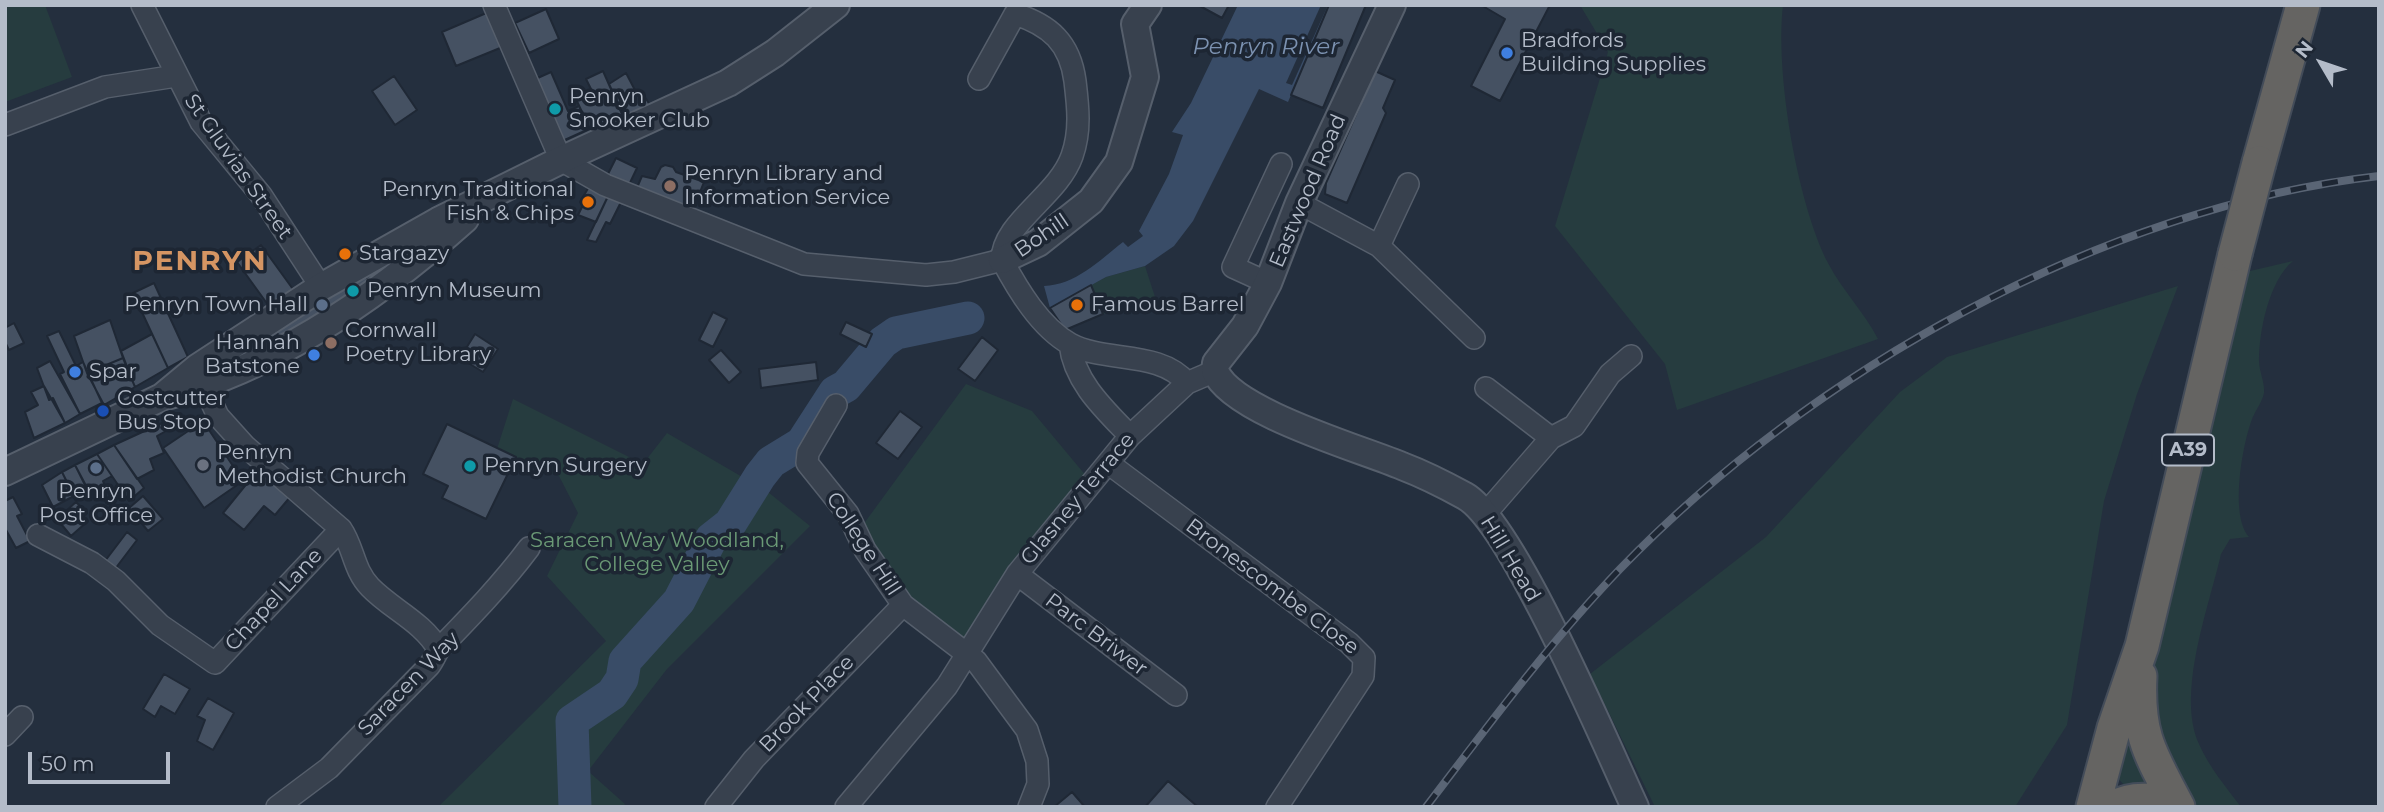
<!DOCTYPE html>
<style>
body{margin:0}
#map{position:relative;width:2384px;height:812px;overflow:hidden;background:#242f3e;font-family:Montserrat,sans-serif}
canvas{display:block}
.frame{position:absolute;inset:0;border:7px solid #b4bcc9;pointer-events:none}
.north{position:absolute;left:2286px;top:28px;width:70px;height:70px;-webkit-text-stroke:5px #1d2633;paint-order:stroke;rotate:309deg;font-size:19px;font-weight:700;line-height:28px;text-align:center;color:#b4bcc9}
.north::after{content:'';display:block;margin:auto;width:24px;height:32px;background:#b4bcc9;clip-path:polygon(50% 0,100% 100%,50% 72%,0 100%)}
.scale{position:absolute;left:28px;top:752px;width:142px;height:32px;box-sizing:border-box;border:4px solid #b4bcc9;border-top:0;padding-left:9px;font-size:21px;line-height:24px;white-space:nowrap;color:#b4bcc9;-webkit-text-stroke:5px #1d2633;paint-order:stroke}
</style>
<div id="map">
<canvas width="2384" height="812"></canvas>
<div class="frame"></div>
<div class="north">N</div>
<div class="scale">50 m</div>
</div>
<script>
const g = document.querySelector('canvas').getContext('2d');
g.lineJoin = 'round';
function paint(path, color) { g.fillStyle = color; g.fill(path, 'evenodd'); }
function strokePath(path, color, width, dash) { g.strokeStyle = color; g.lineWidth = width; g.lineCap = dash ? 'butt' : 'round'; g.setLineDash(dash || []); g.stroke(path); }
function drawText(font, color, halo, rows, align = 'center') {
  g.font = font + ' Montserrat,sans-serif'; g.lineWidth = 7; g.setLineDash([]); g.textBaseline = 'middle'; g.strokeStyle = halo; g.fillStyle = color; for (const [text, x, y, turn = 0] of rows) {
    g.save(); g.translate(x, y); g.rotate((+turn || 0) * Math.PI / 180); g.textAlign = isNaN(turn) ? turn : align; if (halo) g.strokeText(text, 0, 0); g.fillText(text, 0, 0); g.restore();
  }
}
const green = new Path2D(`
 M7 5H45L72 77 5 102Z
 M1580 5H1783C1775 73 1797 202 1828 263 1842 290 1864 312 1878 339L1677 410 1665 364 1555 226 1608 52Z
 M2293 261C2269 281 2259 331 2259 361 2259 371 2265 382 2264 393 2262 403 2254 412 2251 422 2242 448 2230 515 2249 537L2230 539 2221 554C2209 607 2176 693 2199 744 2209 767 2226 787 2241 807H2195L2186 798 2144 704 2233 275Z
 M1145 266 1155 297 1117 312 1103 314 1091 285 1106 277Z
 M2178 286 2137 394 2104 501 2067 725 2015 807H1655L1590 674 1766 537 1900 392 1947 357Z
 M966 384 1032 411 1092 483 968 653 903 605 857 533Z
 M513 399 643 464 667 433 768 492 810 526 667 669 588 771 625 804 623 807H438L606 641 547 576 578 513 559 476 497 449Z
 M2126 731 2147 782 2124 785 2115 775Z`);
const water = new Path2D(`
 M1238 5H1329L1288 102 1259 89 1193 221 1174 246 1145 266 1106 277 1050 308 1044 286C1075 285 1099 261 1123 242L1128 247 1143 236 1139 231 1169 174 1183 135 1172 132 1191 103Z`);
const pier = new Path2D(`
 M1321 5H1328L1292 85 1286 83Z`);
const river = new Path2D(`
 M575 807 572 721 612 694 622 679 625 661 679 601 711 539 730 524 760 476 771 462 802 443 835 392 846 386 883 342 896 333 968 318`);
const building = new Path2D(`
 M1198 5H1229L1222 18Z
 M1329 5H1366L1323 108 1291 95Z
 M1550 5 1500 101 1471 86 1505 19 1481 5Z
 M546 9 559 39 529 53 515 23Z
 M491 11 505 46 456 66 442 32Z
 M603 71 625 121 593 136 576 99 592 91 586 79Z
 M1375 71 1395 80 1383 108 1386 113 1347 203 1325 194 1326 183Z
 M551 72 568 111 579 106 589 129 558 143 531 81Z
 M626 73 637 94 641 91 650 105 625 119 609 84Z
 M394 76 417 110 395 125 372 91Z
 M616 158 637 168 627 189 606 178Z
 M665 165 673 167 676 172 704 182 692 212 636 190 642 176 655 179 661 167Z
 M590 185 609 194 596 222 578 215 583 205 580 202Z
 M609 194 622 200 610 224 606 222 596 242 587 240Z
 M261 245 295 292 271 309 237 262Z
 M361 269 371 286 283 342 272 325Z
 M154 283 188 357 168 368 133 293Z
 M1091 285 1103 314 1065 330 1050 308Z
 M713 312 727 319 713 347 699 340Z
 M110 320 123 358 87 373 74 336Z
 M846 322 872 334 866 347 840 334Z
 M14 323 24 343 9 350 5 342V328Z
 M59 331 76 366 83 362 102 403 80 414 60 374 64 372 47 336Z
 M152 334 168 368 135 387 121 351Z
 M475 334 498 349 483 372 460 358Z
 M982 337 998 350 975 381 958 369Z
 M721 350 741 372 729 383 709 360Z
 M123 358 135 387 104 405 87 373Z
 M50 361 80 414 65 423 53 398 49 400 37 368Z
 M816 362 818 380 761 388 759 369Z
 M44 386 65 423 34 438 25 412 38 405 31 392Z
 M900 411 922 427 898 459 876 443Z
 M203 421 243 481 204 508 163 448Z
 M162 423 166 431 157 436 164 453 150 459 154 470 137 479 114 445Z
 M447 424 516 457 486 519 442 498 448 486 423 474Z
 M114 445 144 488 129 501 97 454Z
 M97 454 112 476 103 481 106 488 97 493 94 486 87 489 75 465Z
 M75 465 91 495 76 501 62 472Z
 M261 466 291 496 275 515 264 506 244 530 223 513Z
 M62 472 74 496 53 507 42 485Z
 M143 496 163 519 148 531 129 508Z
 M13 497 22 514 17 516 30 541 16 548 5 528V501Z
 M76 502 87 513 82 517 88 521 71 536 57 519Z
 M127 532 137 540 112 573 102 565Z
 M164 674 190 689 175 714 161 706 155 717 143 709Z
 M208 698 234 713 213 750 197 741 205 720 197 716Z
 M1168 781 1198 807H1145Z
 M1072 792 1085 807H1054Z`);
const minor = new Path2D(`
 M142 5 201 122 261 195 321 287
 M494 5 561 160 605 185 804 264 926 275 954 272 1002 260
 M979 79 1015 14
 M5 125 105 87 176 76
 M1299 203 1379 246 1474 338
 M1379 246 1408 184
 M1002 260C1002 223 1058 196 1072 156 1081 131 1078 106 1075 81 1070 43 1050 25 1015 14
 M1002 260C1018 290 1040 327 1070 344 1105 363 1160 350 1187 383
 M1268 283 1233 267 1281 164
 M1070 344C1074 382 1105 410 1130 436
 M204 386 218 416 245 446 341 529C354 548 353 569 370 587 391 609 423 622 438 649
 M836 405 808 453 807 463 848 514 865 550 903 605 976 661 1027 730 1037 761 1038 784 1029 807
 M1551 438 1574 426 1610 374 1631 356
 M1108 463 1349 643 1364 658 1363 676 1277 807
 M1486 513 1551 438 1486 388
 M38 535 92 563 116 581 160 625 215 663 341 529
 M1017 574 1176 695
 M5 735 22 717
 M277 807 329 768 429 666C434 660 436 652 441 647 472 615 502 584 529 548
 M716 807 754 759 903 605
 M846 807 947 686 1017 574 1130 436 1187 383 1215 371`);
const tertiary = new Path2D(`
 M1392 5 1299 203 1268 283 1245 326 1216 363 1215 371C1232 412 1359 448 1402 466 1423 474 1445 485 1465 496 1512 522 1607 747 1635 807
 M1002 260 1038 243 1091 201 1119 162 1145 77 1135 24 1148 5
 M170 395C280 365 381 294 465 219
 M5 472 162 397 197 368 321 287 438 221 561 160 728 83 775 53 836 5`);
const trunk = new Path2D(`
 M2259 163 2303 5
 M2140 676C2137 737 2151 755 2178 807
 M2093 807 2114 728 2142 646 2235 254
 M2115 807C2135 796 2157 800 2178 807`);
const rail = new Path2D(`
 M1426 807C1488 726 1549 643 1620 569 1811 371 2103 207 2379 176`);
const trunkBridge = new Path2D(`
 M2235 254 2259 163`);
const markers = [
 [1507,53,7,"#3f7fe0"],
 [555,109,7,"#0f9aa8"],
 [670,186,7,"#8d6e63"],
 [588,202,7,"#e8710a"],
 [345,254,7,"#e8710a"],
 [353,291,7,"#0f9aa8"],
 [322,305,7,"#5c6f8a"],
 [1077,305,7,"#e8710a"],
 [331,343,7,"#8d6e63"],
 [314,355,7,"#3f7fe0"],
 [75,372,7,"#3f7fe0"],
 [103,411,7,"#1a4fb4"],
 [203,465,7,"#6b7280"],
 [470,466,7,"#0f9aa8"],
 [96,468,7,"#5c6f8a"]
];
const shields = [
 [2188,450,52]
];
const shieldNames = [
 ["A39",2188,450]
];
const poiNames = [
 ["Bradfords",1521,41],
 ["Building Supplies",1521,65],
 ["Penryn",569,97],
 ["Snooker Club",569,121],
 ["Penryn Library and",684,174],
 ["Information Service",684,198],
 ["Penryn Traditional",574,190,"right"],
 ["Fish & Chips",574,214,"right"],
 ["Stargazy",359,254],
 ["Penryn Museum",367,291],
 ["Penryn Town Hall",308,305,"right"],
 ["Famous Barrel",1091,305],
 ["Cornwall",345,331],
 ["Poetry Library",345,355],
 ["Hannah",300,343,"right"],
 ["Batstone",300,367,"right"],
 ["Spar",89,372],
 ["Costcutter",117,399],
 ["Bus Stop",117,423],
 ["Penryn",217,453],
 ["Methodist Church",217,477],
 ["Penryn Surgery",484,466],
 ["Penryn",96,492,"center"],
 ["Post Office",96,516,"center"]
];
const streetNames = [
 ["St Gluvias Street",238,167,55],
 ["Eastwood Road",1308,191,-67],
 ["Bohill",1042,236,-34],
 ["Glasney Terrace",1078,499,-50],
 ["College Hill",863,544,57],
 ["Hill Head",1510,559,59],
 ["Bronescombe Close",1272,587,37],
 ["Chapel Lane",274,600,-47],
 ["Parc Briwer",1096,635,37],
 ["Saracen Way",409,684,-46],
 ["Brook Place",807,704,-46]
];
const parkNames = [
 ["Saracen Way Woodland,",657,541],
 ["College Valley",657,565]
];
const waterNames = [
 ["Penryn River",1266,47]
];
const districtNames = [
 ["PENRYN",200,262]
];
paint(green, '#263c3f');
paint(water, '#394c67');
paint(pier, '#242f3e');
strokePath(river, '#394c67', 33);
paint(building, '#455162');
strokePath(building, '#1f2835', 2);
strokePath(minor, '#565f6c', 24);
strokePath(tertiary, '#565f6c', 30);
strokePath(trunk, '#434c59', 37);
strokePath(minor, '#38414e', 21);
strokePath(tertiary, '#38414e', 26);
strokePath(trunk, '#656462', 33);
strokePath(rail, '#5a6575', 8);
strokePath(rail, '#1d2633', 5, [16]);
strokePath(trunkBridge, '#434c59', 37, []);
strokePath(trunkBridge, '#656462', 33);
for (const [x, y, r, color] of markers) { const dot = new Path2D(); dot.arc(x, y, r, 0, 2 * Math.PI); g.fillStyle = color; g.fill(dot); strokePath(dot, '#1d2633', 2.5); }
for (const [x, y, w] of shields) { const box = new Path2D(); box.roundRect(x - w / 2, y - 15.5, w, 31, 5); g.fillStyle = '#1d2633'; g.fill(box); strokePath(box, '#b4bcc9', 2); }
drawText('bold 19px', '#b4bcc9', null, shieldNames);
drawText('21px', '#b4bcc9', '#1d2633', poiNames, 'left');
drawText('21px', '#b4bcc9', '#1d2633', streetNames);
drawText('21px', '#6b9a76', '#1d2633', parkNames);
drawText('italic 23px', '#7c92b1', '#1d2633', waterNames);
g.letterSpacing = '2px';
drawText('bold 28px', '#d59563', '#1d2633', districtNames);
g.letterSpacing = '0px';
</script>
